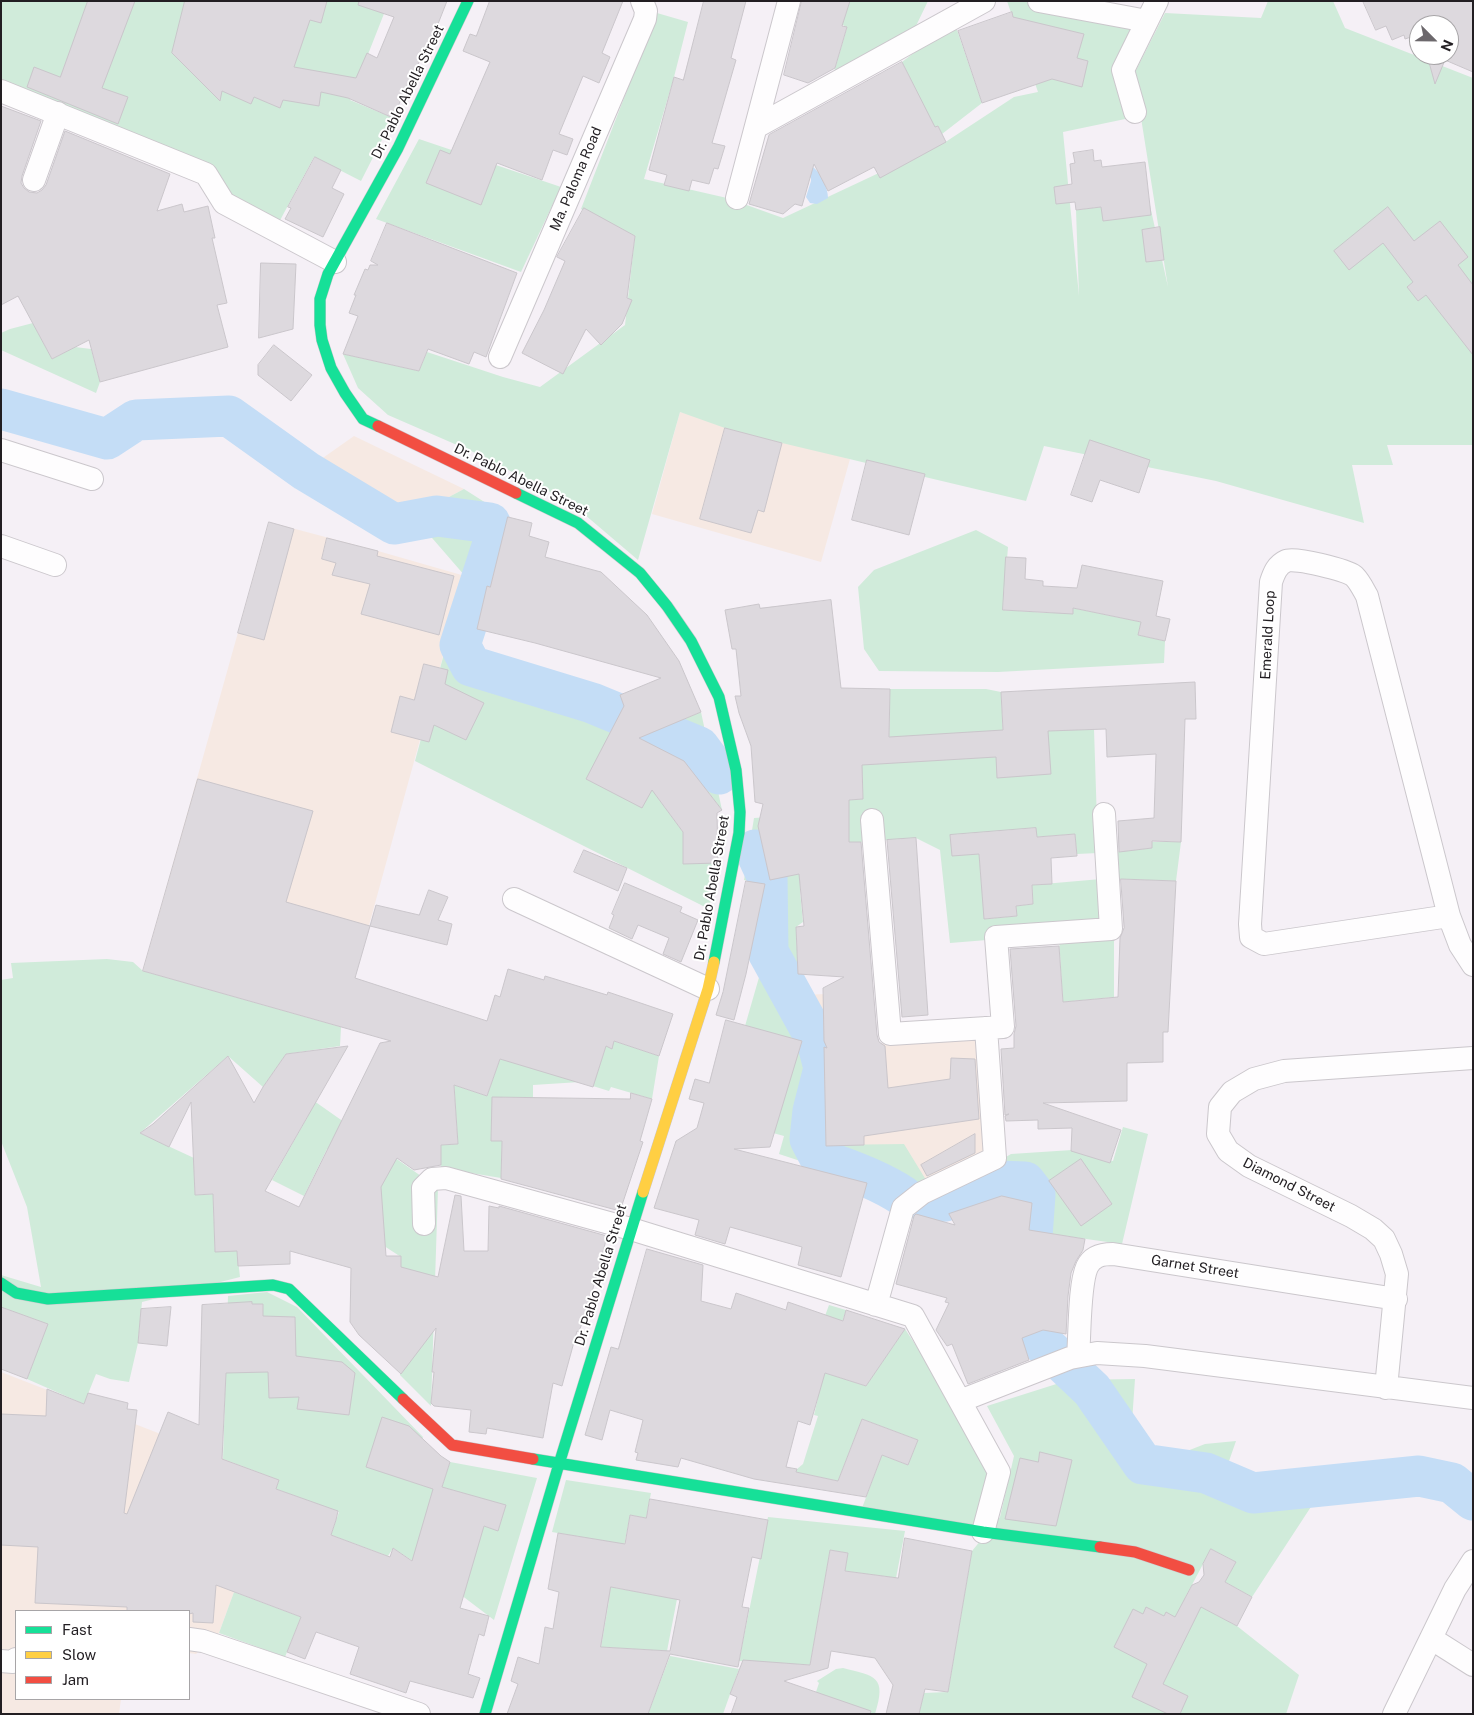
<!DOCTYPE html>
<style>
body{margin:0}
#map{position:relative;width:1474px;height:1715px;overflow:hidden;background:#f5f0f6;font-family:"Public Sans",sans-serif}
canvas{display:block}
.frame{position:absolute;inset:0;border:2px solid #221e22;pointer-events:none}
.legend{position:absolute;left:15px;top:1610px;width:175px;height:90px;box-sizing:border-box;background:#fff;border:1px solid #a7a5a7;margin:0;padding:6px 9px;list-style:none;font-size:15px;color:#221e22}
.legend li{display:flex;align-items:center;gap:10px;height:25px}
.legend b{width:25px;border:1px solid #a7a5a7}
.north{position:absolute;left:1409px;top:15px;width:50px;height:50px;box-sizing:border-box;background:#fff;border:1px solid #a7a5a7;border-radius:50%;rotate:113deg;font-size:14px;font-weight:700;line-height:20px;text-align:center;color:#221e22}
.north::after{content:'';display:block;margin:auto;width:18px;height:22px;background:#6c686c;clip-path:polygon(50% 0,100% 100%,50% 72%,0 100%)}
</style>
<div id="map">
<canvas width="1474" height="1715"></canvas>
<div class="frame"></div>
<ul class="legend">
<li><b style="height:6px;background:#16e098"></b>Fast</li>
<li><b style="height:6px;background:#ffcf43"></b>Slow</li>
<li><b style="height:6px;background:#f24e42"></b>Jam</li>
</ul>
<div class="north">N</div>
</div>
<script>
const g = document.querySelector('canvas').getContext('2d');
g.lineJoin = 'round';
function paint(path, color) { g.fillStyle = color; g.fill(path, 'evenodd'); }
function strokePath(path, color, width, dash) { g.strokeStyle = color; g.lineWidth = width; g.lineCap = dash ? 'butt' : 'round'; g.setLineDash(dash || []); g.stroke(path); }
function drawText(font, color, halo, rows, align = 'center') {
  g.font = font + ' "Public Sans",sans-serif'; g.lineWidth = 4; g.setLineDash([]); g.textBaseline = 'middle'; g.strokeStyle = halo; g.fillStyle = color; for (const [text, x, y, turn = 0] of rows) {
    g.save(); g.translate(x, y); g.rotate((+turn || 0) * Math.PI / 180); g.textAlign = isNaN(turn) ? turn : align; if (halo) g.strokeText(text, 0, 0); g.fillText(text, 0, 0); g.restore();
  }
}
const industrial = new Path2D(`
 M680 412 850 459 821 562 652 514Z
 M354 436 464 489 413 516 332 480 310 467Z
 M269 522 378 551 465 576 341 1027 143 971Z
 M874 992 873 1040 884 1044 958 1038 978 1035 984 1158 909 1194 824 1148 823 1037 801 995Z
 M1 1372 279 1480 238 1593 234 1592 219 1633 196 1654 189 1653V1611H16V1699H121L119 1714H1Z`);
const green = new Path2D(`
 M1 1H389L350 100 393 118 361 181 314 157 270 239 209 202 206 182 1 103Z
 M850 1H928L915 28 834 72 847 28 842 24Z
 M1007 1H1028L1133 22 1130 118 1063 132 1079 296 1076 210 1149 201 1168 287 1134 74 1165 13 1261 18 1268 1H1333L1345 28 1473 78V445H1387L1393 465H1352L1364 523 1216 481 1044 446 1026 501 782 443 725 428 680 412 638 560 571 503 480 455 388 415 358 388 343 354 419 371 427 352 503 377 540 387 625 325 635 236 581 209 657 13 688 22 674 77 644 179 727 198 783 218 947 141 1014 97 1038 92Z
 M950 25 957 30 982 103 942 134 938 126 882 157 924 107 902 62Z
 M419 139 561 187 521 272 376 219Z
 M33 323 52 359 75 347 91 349 100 382 96 393 1 350V333L10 329Z
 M464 489 508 517 477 629 486 662 628 714 662 728 701 712 722 810 690 769 656 795 683 832V861L718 863 709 909 415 761 465 576 413 516Z
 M976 530 1008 547 1003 610 1049 613 1073 608 1141 622 1138 635 1165 641 1164 663 998 672 879 671 864 649 858 587 874 570Z
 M890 689H986L1001 692 1003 732 1094 729 1098 853 1077 854 1075 834 1037 837 1035 828 951 835 979 854 985 919 1017 916 1016 906 1033 904 1032 885 1101 879 1102 921 987 940 950 943 940 850 916 838 849 843 848 800 863 799 861 746 889 743Z
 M786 816 802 870 800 891 803 922 796 927 799 995 823 1037 827 1145 904 1144 926 1180 946 1192 1011 1154 1072 1150 1113 1161 1123 1127 1148 1134 1122 1244 1029 1231 1027 1198 1002 1196 930 1220 896 1200 865 1192 867 1183 779 1154 784 1136 773 1133 745 1026 762 967 751 947 764 884 744 880 754 818Z
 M1152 842H1181L1176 881 1119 879 1115 852 1152 848Z
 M1114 936V997L1063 1002 1059 939Z
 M107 959 133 962 143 971 341 1027 340 1046 286 1054 263 1087 228 1056 140 1133 194 1158 195 1195 213 1194 215 1251H237L240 1277 142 1302 138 1343 129 1382 110 1379 96 1374 84 1404 27 1379 47 1324 6 1309 1 1312V1275L41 1287 27 1207 1 1141V980L13 978 11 963Z
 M614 1041 659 1056 652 1099 611 1087 609 1091 580 1082 533 1085V1098L503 1097 492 1115 491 1141H502L501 1178 441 1168V1145L458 1144 454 1085 487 1096 500 1059 597 1072 606 1046Z
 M307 1096 438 1188 431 1406 400 1375 401 1257 375 1240 371 1162 327 1149 304 1196 272 1180 308 1116Z
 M267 1292 297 1307 423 1437 409 1481 441 1491 422 1567 393 1548 388 1556 331 1535 339 1512 276 1489 279 1480 223 1459 228 1296Z
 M829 1305 846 1310 826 1373 866 1386 905 1329 957 1407 991 1480 979 1527 862 1508 882 1455 908 1465 918 1440 862 1419 838 1481 796 1472 797 1469 803 1464 818 1416 814 1415 818 1398 803 1393 806 1368Z
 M1135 1379 1131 1436 1146 1467 1205 1444 1236 1441 1221 1484 1245 1497 1320 1493 1252 1597 1225 1582 1236 1562 1211 1549 1185 1598 1237 1626 1299 1675 1286 1714H919L924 1693 948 1692 972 1551 1000 1517 1014 1456 987 1406 1069 1380Z
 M450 1462 537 1478 494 1620 444 1582 484 1526 498 1530 505 1506 442 1487Z
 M566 1480 651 1493 646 1518 630 1515 616 1588 677 1599 667 1651 601 1647 609 1600V1542L552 1532Z
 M768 1517 905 1531 896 1578 845 1571 848 1553 830 1550 810 1665 739 1661Z
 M234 1592 301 1617 285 1657 219 1633Z
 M670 1656 739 1669 723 1714H648Z
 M843 1668C875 1676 887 1676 875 1714L812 1704 819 1683 817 1681 836 1669Z`);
const water = new Path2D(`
 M813 167C821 173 828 188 828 198L817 204 810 203 806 197 811 181V178L808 176 809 170Z`);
const river = new Path2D(`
 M1 409 107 439 136 420 229 416 306 471 394 524 437 516 490 523 495 537 460 645 471 666 592 703 699 747 719 774
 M755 850 767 876 768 952 817 1041 824 1068 813 1111 810 1139 821 1160C849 1169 879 1180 903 1196
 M926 1203 945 1201 998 1181 1025 1182 1035 1195 1027 1306 1037 1338 1092 1390 1143 1464 1206 1473 1253 1493 1419 1476 1452 1483 1473 1500`);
const building = new Path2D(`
 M88 1H135L102 88 128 97 118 124 27 87 34 67 60 77Z
 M185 1H327L321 23 310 20 294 67 356 78 367 53 377 58 394 17 358 5 359 1H447L436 29 435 28 413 75 412 74 393 118 348 98 321 92 319 106 283 100 280 108 254 97 251 104 222 91 220 101 172 53Z
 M490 1H623L602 53 610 57 599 83 583 76 559 134 573 139 567 155 553 150 542 180 497 163 481 205 426 183 440 150 450 154 490 62 463 51 470 34 476 36Z
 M704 1H746L731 58 736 60 712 143 725 146 718 169 714 168 709 184 692 180 689 191 664 185 667 175 649 170 674 77 683 80Z
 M802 1H850L842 26 847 27 835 68 808 83 784 75Z
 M1363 1H1473V72L1445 60 1435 84 1427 55H1449V25H1419V47L1415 49 1411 37 1405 39 1404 35 1392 40 1386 26 1376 30Z
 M1012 12 1013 17 1084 34 1077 58 1088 61 1082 87 1052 79 982 103 958 31Z
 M902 62 935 127 938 126 946 142 880 178 874 167 828 191 814 164 802 206 795 204 783 214 749 204 769 135Z
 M1 106 41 121 22 176 21 183 24 188 29 192 37 193 42 190 46 185 65 131 170 174 157 211 182 204 184 212 208 206 215 238H212L227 303 217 305 228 347 100 382 89 340 52 359 18 296 1 305Z
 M1093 150 1094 161 1101 160 1102 167 1145 162 1151 215 1103 221 1101 207 1076 210 1075 202 1056 204 1054 187 1072 184 1070 164 1075 163 1073 153Z
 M315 157 341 170 332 188 344 194 323 237 285 219 291 208 288 207Z
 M1388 207 1414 241 1440 221 1468 257 1458 265 1473 285V355L1426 295 1418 301 1407 287 1413 282 1383 243 1349 270 1334 251Z
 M584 208 635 236 627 298 632 300 622 324 601 345 586 329 563 374 522 353 544 310 565 261 557 257Z
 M387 223 517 273 486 357 474 352 469 364 428 349 419 371 343 354 358 316 349 313 356 295H354L365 269 368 270 370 265H378L371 261Z
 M1160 227 1164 260 1146 262 1142 230Z
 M261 263 296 264 293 329 259 338Z
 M274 345 312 375 291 401 258 375V365Z
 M725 428 782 443 764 512 758 510 751 533 700 519Z
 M1090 440 1150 460 1139 493 1100 480 1092 502 1071 495Z
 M867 460 925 474 909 535 852 520Z
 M508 517 532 523 529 536 549 542 545 557 601 572 647 615 679 661 701 712 639 738 684 761 722 810 717 813 718 863 683 864V832L652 790 642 808 586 779 624 706 620 695 661 678 535 643 477 629 487 586 490 587Z
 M269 522 294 529 264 640 238 633Z
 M327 538 378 551 377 556 454 576 439 635 361 614 370 584 332 575 336 563 322 559Z
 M1006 557 1026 558 1025 579 1043 581V586L1077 588 1082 565 1163 581 1156 616 1170 619 1165 641 1138 635 1141 622 1073 608V614L1003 610Z
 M831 600 841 688 890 689 889 737 1003 730 1001 692 1195 682 1196 719H1185L1181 842 1152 841V848L1119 852 1118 821 1154 818 1156 754 1107 757 1106 729 1048 731 1051 774 997 778 996 757 862 765 863 799 849 800V842H861L877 1035 879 1042 885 1046 888 1088 950 1079 951 1058 975 1059 979 1119 864 1136V1145L826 1146 824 1047 827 1048 824 1041 823 988 844 977 798 974 796 927 804 926 799 874 770 880 758 826 763 804 755 802 751 746 739 713 735 696H741L736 649H732L725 610 759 604 760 608Z
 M424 664 448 670 445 684 484 703 466 740 434 725 429 742 391 732 400 696 414 700Z
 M198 779 313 811 286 902 370 926 355 978 487 1021 495 995 500 997 508 969 544 980 545 976 607 995 608 992 673 1014 659 1056 614 1041 612 1049 606 1046 593 1087 500 1059 487 1096 454 1085 458 1144 441 1145V1165L414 1170 397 1158 381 1187 386 1256H401V1267L438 1277 455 1195 461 1196 464 1251H488L489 1206 499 1208V1206L607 1236 596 1279 579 1332 577 1331 562 1386 553 1383 543 1438 487 1428 486 1434 469 1432 471 1410 434 1406 431 1403 434 1372H432L436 1328 401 1374 359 1335 350 1322 351 1268 290 1251V1264L238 1266 237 1251 215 1252 213 1194 195 1195 191 1102 169 1147 140 1133 153 1124 228 1056 254 1103 263 1087 286 1054 348 1046 265 1191 299 1207 380 1043 391 1041 143 971Z
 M1036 828 1037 837 1075 834 1077 856 1051 858 1052 884 1032 885 1033 904 1016 906 1017 916 984 919 979 854 952 856 950 835Z
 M916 838 928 1015 902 1017 887 840Z
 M584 850 627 868 618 891 574 872Z
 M1121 879 1176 881 1168 1032H1163V1062L1127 1063V1101L1043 1103 1121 1130 1110 1163 1071 1151 1072 1128 1038 1129V1120L1006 1121 1005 1116 1009 1114 1005 1115 1001 1049 1014 1048V1034L1016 1026 1010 949 1059 946 1063 1002 1118 997 1120 938 1124 928Z
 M746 881 765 884 746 974 734 1020 716 1015 723 992Z
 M625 883 682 907 680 912 698 920 681 962 663 954 669 938 638 925 632 939 609 928 614 915 612 914Z
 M429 890 448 897 438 920 452 924 447 945 370 926 376 905 419 915Z
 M726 1020 802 1041 770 1147 734 1149 867 1183 841 1277 798 1265 802 1247 730 1227 725 1244 695 1235 699 1220 654 1208 676 1141 697 1128 704 1103 689 1099 695 1079 709 1083Z
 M631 1093 652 1099 640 1141 643 1142 620 1211 501 1179 502 1141H491L492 1097 630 1099Z
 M975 1134V1153L927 1176 921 1165Z
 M1081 1159 1112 1204 1081 1226 1049 1181Z
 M1002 1196 1032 1203 1029 1230 1085 1239 1083 1250 1076 1261 1071 1273 1068 1296 1066 1334 1043 1330 1022 1338 1029 1360 968 1384 952 1344 947 1346 936 1330 949 1303 945 1302 947 1298 896 1284 914 1216 916 1214 955 1225 949 1214Z
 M647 1249 703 1265 701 1301 731 1309 736 1293 786 1310 788 1302 843 1321 846 1310 905 1329 866 1386 825 1373 810 1425 798 1421 786 1467 797 1469 796 1472 838 1481 862 1419 918 1440 908 1465 882 1455 866 1497 754 1479 681 1458 678 1467 636 1460 638 1453 635 1452 643 1420 610 1410 602 1440 585 1435 611 1347 618 1349Z
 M252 1302V1304H263V1316L295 1317 296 1356 342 1362 355 1373 349 1415 297 1409 299 1397 269 1398 268 1372 226 1373 222 1459 279 1480 276 1489 338 1511 336 1520 331 1535 390 1557 393 1548 412 1561 433 1489 366 1467 382 1417 409 1426 441 1456 450 1462 442 1487 506 1505 498 1531 484 1526 460 1608 489 1616 484 1636 479 1634 468 1674 480 1678 473 1698 410 1681 406 1693 350 1674 359 1647 316 1632 305 1659 287 1652 301 1617 216 1585 213 1623 193 1622V1613L189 1614V1611H127V1607L35 1603 38 1547 1 1545V1414L46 1416 47 1389 84 1404 88 1393 128 1403 127 1409 137 1410 124 1513 127 1514 168 1412 199 1425 202 1305Z
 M1 1307 48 1324 27 1379 1 1369Z
 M171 1307 167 1346 138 1343 141 1309Z
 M1040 1452 1072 1460 1056 1526 1005 1519 1020 1458 1038 1462Z
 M650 1499 768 1520 761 1559 752 1557 742 1607 749 1608 738 1667 670 1654 648 1714H507L518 1684 511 1681 518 1657 539 1664 545 1627 553 1629 559 1592 548 1589 558 1533 625 1544 630 1515 646 1518ZM611 1587 680 1600 670 1651 601 1647Z
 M905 1538 972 1551 948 1692 925 1689 919 1714H886L893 1685 875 1658 831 1651 828 1668 784 1681 871 1711 870 1714H731L737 1697 730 1694 743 1660 810 1665 830 1550 848 1553 845 1571 898 1578Z
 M1211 1549 1236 1562 1225 1582 1252 1597 1237 1626 1201 1607 1163 1684 1188 1696 1180 1714H1168L1132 1697 1147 1664 1114 1647 1133 1609 1143 1614 1146 1607 1164 1616 1166 1612 1175 1617 1192 1585 1199 1582 1204 1575 1203 1564Z`);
const street = new Path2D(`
 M1039 1 1147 21
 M1 91 206 174 224 203 335 262
 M1135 112 1123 70 1157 1
 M756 127 984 1
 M34 180 58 113
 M737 198 789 1
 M500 357 645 19 646 11 642 1
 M1 450 92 479
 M1 546 55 565
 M872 820 890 1034 1003 1027 996 937 1111 929 1104 814
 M514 899 708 989
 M1449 916 1264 944 1251 937 1250 924 1271 582C1274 573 1277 565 1286 561 1295 557 1346 570 1354 576 1360 582 1363 589 1367 596L1449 916 1460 945 1473 965
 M424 1224 423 1188 432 1179 446 1178 631 1229 913 1316 999 1472 983 1532
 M876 1305 903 1208 922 1193 995 1158 986 1028
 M1078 1356C1080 1334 1079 1285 1087 1267 1092 1256 1102 1254 1113 1254L1396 1299
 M1386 1388 1397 1274 1391 1254 1384 1239 1373 1229 1351 1216 1249 1166 1228 1151 1218 1134 1220 1107 1232 1092 1254 1079 1284 1071 1473 1058
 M960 1401 1070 1358 1097 1353 1145 1356 1473 1398
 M189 1639 203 1641 419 1714
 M1432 1639 1473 1665
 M1 1661 13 1662 16 1659
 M1394 1714 1455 1589 1473 1561`);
const fast = new Path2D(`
 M378 426 363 419 345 393 331 368 322 340 320 325V299L328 274 398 148 468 1
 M516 493 578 523 640 573 667 606 691 641 719 697 736 770 740 812 739 833 714 962
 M1 1283 16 1293 48 1299 273 1285 289 1289 403 1399
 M533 1459 983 1532 1100 1547
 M485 1714 559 1464 643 1192`);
const slow = new Path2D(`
 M643 1192 708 989 714 962`);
const jam = new Path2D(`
 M378 426 516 493
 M403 1399 452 1445 533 1459
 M1100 1547 1135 1552 1189 1570`);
const streetNames = [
 ["Dr. Pablo Abella Street",408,92,-64],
 ["Ma. Paloma Road",576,179,-67],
 ["Dr. Pablo Abella Street",521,480,26],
 ["Emerald Loop",1268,635,-87],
 ["Dr. Pablo Abella Street",712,888,-80],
 ["Diamond Street",1289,1185,27],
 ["Garnet Street",1195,1267,9],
 ["Dr. Pablo Abella Street",601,1275,-73]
];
paint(industrial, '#f6e9e3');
paint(green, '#d0ebda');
paint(water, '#c4ddf6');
strokePath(river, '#c4ddf6', 41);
paint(building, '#ddd9de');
strokePath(building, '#cac6cb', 1);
strokePath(street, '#cbc7cc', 24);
strokePath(fast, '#cbc7cc', 12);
strokePath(slow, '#cbc7cc', 12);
strokePath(jam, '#cbc7cc', 12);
strokePath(street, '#fefdfe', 22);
strokePath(fast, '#16e098', 11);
strokePath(slow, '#ffcf43', 11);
strokePath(jam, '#f24e42', 11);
drawText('14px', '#221e22', '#fff', streetNames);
</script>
